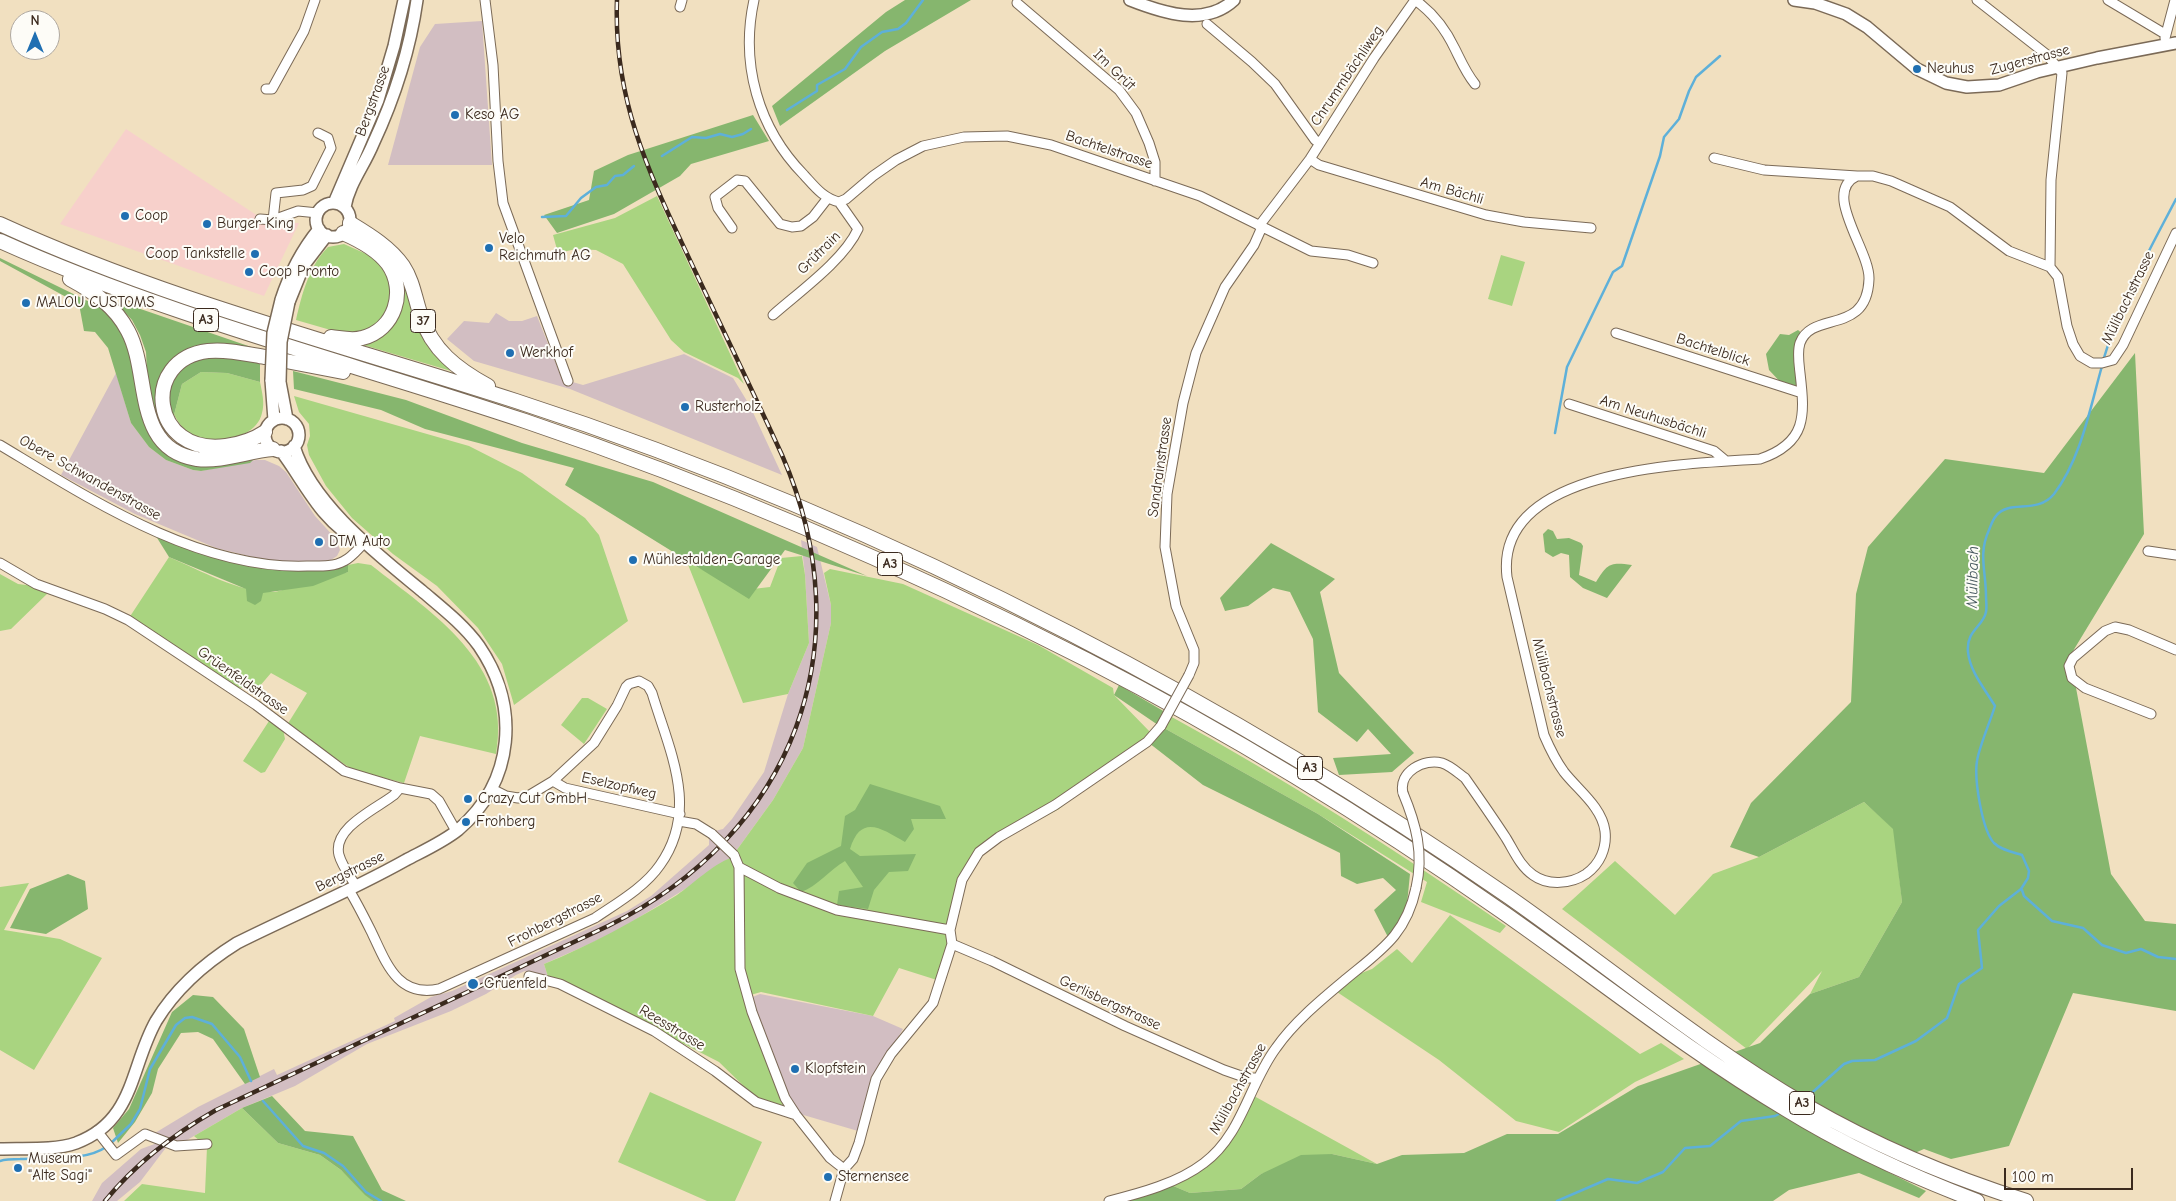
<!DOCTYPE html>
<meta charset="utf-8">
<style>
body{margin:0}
#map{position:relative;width:2176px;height:1201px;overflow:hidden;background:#f1e0c0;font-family:"Comic Neue",sans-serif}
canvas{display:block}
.north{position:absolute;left:10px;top:10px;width:50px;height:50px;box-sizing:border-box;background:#fdfcf7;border:1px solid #afa8a0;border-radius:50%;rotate:0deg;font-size:14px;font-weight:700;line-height:20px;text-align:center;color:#3b2a1e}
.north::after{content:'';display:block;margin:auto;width:18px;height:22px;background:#1f6fb2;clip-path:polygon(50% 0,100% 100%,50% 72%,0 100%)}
.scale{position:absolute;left:2004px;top:1168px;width:129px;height:22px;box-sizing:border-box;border:2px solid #3b2a1e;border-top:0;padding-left:6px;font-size:15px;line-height:18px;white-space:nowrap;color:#3b2a1e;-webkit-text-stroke:4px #fdfcf7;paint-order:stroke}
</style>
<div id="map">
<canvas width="2176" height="1201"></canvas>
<div class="north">N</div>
<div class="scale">100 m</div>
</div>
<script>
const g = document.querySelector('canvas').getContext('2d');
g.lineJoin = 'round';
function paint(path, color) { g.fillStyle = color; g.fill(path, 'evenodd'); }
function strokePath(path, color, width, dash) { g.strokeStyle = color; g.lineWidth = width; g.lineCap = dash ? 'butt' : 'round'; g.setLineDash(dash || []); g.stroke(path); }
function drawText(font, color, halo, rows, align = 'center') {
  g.font = font + ' "Comic Neue",sans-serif'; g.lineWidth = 4; g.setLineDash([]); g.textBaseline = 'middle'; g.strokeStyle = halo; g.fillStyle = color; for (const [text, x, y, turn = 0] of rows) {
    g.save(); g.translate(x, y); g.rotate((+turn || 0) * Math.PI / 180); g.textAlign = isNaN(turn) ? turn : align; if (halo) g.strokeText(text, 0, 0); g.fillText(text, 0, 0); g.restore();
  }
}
const built = new Path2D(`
 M126 129 267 222 299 223 264 296 60 224Z`);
const industrial = new Path2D(`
 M482 21 492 165H388L420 47 435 24Z
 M496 313 509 321H522L537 316 562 379 583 385 684 354 733 378 750 406 782 475 570 389 474 361 447 339 464 321 489 323Z
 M116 373 131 423 149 447 166 460 193 470 201 471 256 460H265L279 466 286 472 315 516 336 539 340 550 337 556 331 560 321 563 269 561 216 548 135 514 61 475Z
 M801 540 817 547 831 605V623L803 748 773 800 731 858 690 886 612 934 544 964 549 980 530 975 525 971 516 975 486 994 451 1011 367 1044 295 1086 242 1108 182 1143 155 1133 198 1107 274 1069 277 1075 395 1021 394 1018 431 997 452 991 627 911 651 896 709 845V837L715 831 723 829 732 819 764 772 788 694 809 643 805 575Z
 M760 994 873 1016 903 1029 878 1071 858 1131 800 1114 791 1104 750 998Z
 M160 1142 168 1145 140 1182 117 1201H92L102 1183 141 1149Z`);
const green = new Path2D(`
 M657 196 744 384 738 378 684 352 671 340 623 264 596 250 576 249 558 253 553 235 615 218Z
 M344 244 373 257 394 260 451 371 360 344 341 333 296 320C302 294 309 266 328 247Z
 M1501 255 1525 262 1512 306 1488 299Z
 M201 372 227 373 260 382C262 392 265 403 262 413 257 438 216 446 196 437 185 432 180 425 174 415L182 384Z
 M294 396 469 446 522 473 585 518 599 535 628 621 514 705 502 664 478 628 437 586 393 554 352 518 326 486 309 455 307 445 310 436 309 424 299 412Z
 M802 556 805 575 809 643 788 694 743 703 687 562 744 590 770 587 781 558Z
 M169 557C202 571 239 593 275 592L348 572V565L358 563 371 565C433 614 513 663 496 754L420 736 404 783 353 770 287 725 307 693 271 673 259 687 235 688 129 618Z
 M830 569 903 584 1038 645 1113 688 1114 695 1152 734 1059 809 979 852 962 880 952 944 940 981 899 968 873 1016 761 992 747 996 789 1109 757 1099 719 1062 567 984 549 980 544 964C591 945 634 921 677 895 693 884 713 864 731 858L773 800 803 748 831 623V605L824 573Z
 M0 574 18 584 34 586 49 592 11 629 0 631Z
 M582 698H588L607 709 584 744 561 725Z
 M1170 716C1287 780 1397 851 1506 926L1500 933 1421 902 1427 882 1318 814 1164 728Z
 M269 721 283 729 285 739 265 772 261 773 243 761Z
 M1864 802 1894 829 1902 902 1859 977 1810 994 1822 971 1747 1049 1562 909 1615 861 1675 915 1713 874 1759 857Z
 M29 883 4 930 60 939 102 958 34 1070 0 1050V887Z
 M1450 915 1640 1054 1661 1043 1684 1059 1635 1082 1559 1132 1516 1121 1439 1060 1337 992 1359 974 1372 969 1397 949 1412 963Z
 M650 1092 762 1142 735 1201H707L618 1162Z
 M1254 1096 1377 1164 1332 1154 1261 1174 1241 1189 1190 1193 1171 1185 1222 1150Z
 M242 1108 278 1143 320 1155 341 1170 373 1201H124L142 1184 205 1193 207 1147 194 1136Z`);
const forest = new Path2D(`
 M905 0H971L885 51 780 126 772 106 886 12Z
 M753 115 769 141 691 164 680 176 614 214 557 233 544 215 589 200 594 171 628 155Z
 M0 258 102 308 120 327 134 364 140 407 173 455 256 457 250 463 201 471 193 470 166 460 149 447 131 423 108 348 95 332 84 331 79 304 0 261Z
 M126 304 260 350V382L227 373 201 372 182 384 174 415 161 428 148 391 146 352 140 335 132 320 122 309Z
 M1798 330 1804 335 1799 346 1802 390 1787 389 1769 370 1766 354 1780 334 1789 335Z
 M2135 353 2144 534 2070 656 2111 874 2145 921 2176 924V1011L2073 993 2009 1146 1951 1159 1924 1149 1880 1168 1926 1191 1919 1198 1859 1173 1789 1190 1773 1201H1120L1171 1185 1190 1193 1241 1189 1261 1174 1301 1155 1332 1154 1377 1164 1402 1155 1464 1153 1507 1134H1558L1638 1086 1760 1043 1810 994 1859 977 1902 902 1893 829 1864 802 1759 857 1730 847 1751 803 1851 702 1856 594 1868 547 1945 459 2044 473Z
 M293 371 406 400 522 443 653 482 867 576 785 550 749 599 565 485 574 468 425 429 381 410 294 389Z
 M1548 529 1553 531 1557 539 1569 538 1581 543 1583 546 1579 575 1596 582C1608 563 1610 562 1632 565L1607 598 1583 588 1570 577 1569 555 1561 553 1553 557 1545 552 1543 534Z
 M154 533 267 568 311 571 348 565V572L313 586 263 593 261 601 255 605 247 601 246 589 169 557Z
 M1271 543 1335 579 1320 592 1339 673 1414 753 1392 772 1339 775 1333 758 1391 754 1368 729 1357 742 1318 712 1313 639 1290 592 1273 588 1248 606 1225 611 1220 598Z
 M1119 685 1165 712 1158 725 1114 695Z
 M1164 728 1318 814 1410 874 1407 904 1389 939 1374 910 1396 890 1383 878 1357 884 1341 876 1340 853 1203 785 1149 743 1157 737Z
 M870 784 940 806 946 819H911L914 829 905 842C882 829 861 813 850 849L860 856 916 854 908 871 889 872 874 890 868 909 837 905 839 891 863 887 845 861C829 870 817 887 801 892L793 883 807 863 841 846 845 816 855 810Z
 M68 874 85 881 88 909 46 934 10 928 30 889Z
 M193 995 213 997 244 1029 260 1077 245 1084 213 1039 198 1032 181 1033 158 1069 152 1093 135 1122 118 1143 113 1128 129 1109 172 1012Z
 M272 1096 305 1131 353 1136 382 1190 406 1201H373L365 1195 341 1170 320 1155 278 1143 242 1108Z`);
const stream = new Path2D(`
 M787 110 817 91V85L845 69 861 47 882 32 898 29 906 23 923 0
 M662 156 692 137 706 138 720 134 732 137 743 134 751 129
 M542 217 566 216 581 198 596 187 607 185 615 176 623 175 634 166
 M2103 361C2120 302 2148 253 2176 199
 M1555 433 1567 367 1613 272 1622 266 1660 156 1664 137 1679 119 1689 91 1696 77 1720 56
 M2022 890 2024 896 2052 921 2083 928 2102 945 2126 953 2141 949 2158 957 2176 959
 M1805 1099 1844 1064 1852 1061 1875 1060 1916 1041 1947 1018 1959 984 1982 968 1978 930 1999 906 2021 889 2028 878 2029 871 2022 855C2012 852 2001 850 1994 843 1982 830 1974 779 1977 761 1979 747 1990 722 1995 706 1985 689 1970 672 1968 652 1966 630 1983 627 1986 612 1987 607 1986 601 1986 596 1986 571 1978 554 1989 530 1991 525 1993 519 1996 516 2009 499 2037 515 2054 494 2081 459 2090 408 2102 366
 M263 1101 303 1146 324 1153 343 1166 366 1192 381 1201
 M110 1144 131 1124 140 1109 150 1069 176 1025 185 1018 192 1017 212 1024 240 1057 251 1081
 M0 1161C6 1159 13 1159 20 1159 45 1157 85 1162 106 1147
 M1557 1201 1608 1179 1637 1183 1663 1172 1685 1148 1710 1146 1741 1121 1775 1116 1781 1113`);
const minor = new Path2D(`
 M485 0 493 65 498 161 503 203 568 381
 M754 0C740 64 758 128 804 175 815 187 823 198 839 202
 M1415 0C1432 12 1446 30 1455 49 1461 61 1466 73 1475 84
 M1977 0 2046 54 2062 73 2051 180 2050 267
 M2108 0 2165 34
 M1017 3 1119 90 1136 113 1149 143 1155 162V181
 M680 7 682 0
 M1207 24 1252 62 1275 84 1315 140 1319 142
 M2165 38 2175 0
 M266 89H272L304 31 315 0
 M1714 158 1764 170 1857 176H1873L1891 181 1950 207 2009 251 2050 267 2058 277 2067 326 2073 344 2080 356 2092 363H2102L2113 360 2123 345 2176 233
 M1310 159 1319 165 1486 215 1524 222 1591 228
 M839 202 846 199 873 176 896 160 923 146 964 137 1007 136 1051 145 1200 196 1311 251 1348 255 1373 263
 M260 219 273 220 298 211 318 213
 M273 220 276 193 303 190 312 186 331 148 328 138 318 133
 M1259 226 1310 159 1374 58 1415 0
 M732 228 718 208 715 197 737 180 745 181 780 224 792 227 801 226 813 217 827 199
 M773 315C799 292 844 260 858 229L839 202
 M1616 333 1802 393
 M1569 404 1714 451 1726 461
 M0 445C90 499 198 570 307 566 319 566 334 567 344 561 352 557 358 549 364 543
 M2148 551 2176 555
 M0 563 36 584 105 609 128 620 256 705 344 771 400 788 431 794 439 801 456 831
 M1189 675 1194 663V650L1176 606 1165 547 1167 494 1183 403 1196 353 1225 287 1254 245 1262 227
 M2151 714 2085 688 2072 678 2069 666 2073 658 2105 631 2115 627 2129 630 2176 650
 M553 781 565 788 680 814
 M1403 793C1398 772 1424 758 1442 763 1451 766 1458 773 1465 778 1479 798 1493 818 1506 838 1514 851 1520 866 1533 875 1548 886 1571 884 1586 874 1600 864 1607 848 1605 831 1602 807 1578 790 1564 772 1556 761 1550 749 1544 735L1507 577C1494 467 1687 464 1760 459 1807 443 1805 416 1800 373 1799 364 1797 352 1800 343 1812 310 1867 336 1869 279 1870 250 1821 192 1857 176
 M679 821 696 824 712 834
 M734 855 739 867 740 969 752 1012 785 1098 796 1115 830 1158 844 1169
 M739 867 779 888 837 910 950 930
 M356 886C350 876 342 866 339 855 332 828 376 809 394 795L400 788
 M349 890C357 903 364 917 371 931 386 962 397 998 439 989L595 918C617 903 645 887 660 865 700 809 669 750 652 693L648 686 639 681 629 684 626 687 617 706 594 743 553 781 528 796 518 798 506 796 492 789
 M952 944 992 961 1125 1026 1224 1070 1247 1078H1258
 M529 976 560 984 654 1031 715 1071 756 1102 796 1115
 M97 1131 116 1155 145 1134 176 1146 207 1144
 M835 1201 844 1169 853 1159 859 1143 876 1079 891 1054 933 1003 952 944 950 930 962 880 979 852 999 837 1055 805 1147 742 1161 726
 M1109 1201C1141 1193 1178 1183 1204 1163 1242 1135 1249 1084 1276 1048 1294 1022 1322 999 1346 979 1381 950 1406 935 1416 888`);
const major = new Path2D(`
 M1130 0C1163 13 1205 27 1234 0
 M1794 0 1815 3 1846 14 1867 27 1917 69 1946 83 1967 87 1999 85 2037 72 2097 58 2176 43
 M334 203 378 100 394 46 404 0
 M316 220a17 17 0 1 1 34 0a17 17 0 1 1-34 0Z
 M345 207C349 184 364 166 373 144 394 99 410 50 417 0
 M281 300C290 272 301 251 319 229
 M289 302 304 265 327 235
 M271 380 274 420
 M280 382 287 419
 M265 435a17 17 0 1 1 34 0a17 17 0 1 1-34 0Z
 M281 451C304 481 322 523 358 540
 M0 1149C23 1148 53 1151 76 1143 135 1121 130 1067 156 1021 176 988 205 963 237 943 293 915 351 891 406 860 423 851 443 842 458 830 515 781 520 706 479 646 464 625 442 608 422 591 377 554 311 503 294 446`);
const highway = new Path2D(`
 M350 223C368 234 390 247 403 266 413 281 415 299 421 316 432 350 457 369 488 386
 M0 224C166 300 343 345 516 401 707 463 893 542 1071 634 1223 712 1369 800 1509 897 1609 967 1702 1045 1807 1106 1876 1146 1950 1177 2026 1201
 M0 241C169 317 349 362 525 421 718 486 905 567 1087 660 1231 734 1371 820 1504 913 1598 979 1688 1051 1787 1110 1847 1147 1911 1176 1977 1201
 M70 279C94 292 115 306 128 331 151 374 132 449 197 459 222 462 248 451 273 449
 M331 337C341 338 352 341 362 338 395 330 407 291 388 264 377 249 359 240 343 233
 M265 432C253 440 240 444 226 446 150 456 140 359 208 351 227 349 247 354 265 357 291 362 317 367 343 372`);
const rail = new Path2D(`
 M105 1201C136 1163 174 1134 216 1110L608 926C794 834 865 646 782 455 754 394 725 334 696 273 653 181 613 105 617 0`);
const minorBridge = new Path2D(`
 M1161 726 1189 675
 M1403 793C1416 824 1424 853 1416 888
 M712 834 734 855`);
const majorBridge = new Path2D(`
 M271 380 273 333 281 300
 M280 382 281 342 289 302`);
const markers = [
 [1917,69,5,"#1f6fb2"],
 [455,115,5,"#1f6fb2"],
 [125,216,5,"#1f6fb2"],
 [207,224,5,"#1f6fb2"],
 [489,248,5,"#1f6fb2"],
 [255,254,5,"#1f6fb2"],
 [249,272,5,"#1f6fb2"],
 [26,303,5,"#1f6fb2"],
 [510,353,5,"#1f6fb2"],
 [685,407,5,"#1f6fb2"],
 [319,542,5,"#1f6fb2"],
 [633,560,5,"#1f6fb2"],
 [468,799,5,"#1f6fb2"],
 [466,822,5,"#1f6fb2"],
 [473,984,6,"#1f6fb2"],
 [795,1069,5,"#1f6fb2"],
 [18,1168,5,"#1f6fb2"],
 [828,1177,5,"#1f6fb2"]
];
const shields = [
 [206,320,25],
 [423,321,25],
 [890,564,25],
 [1310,768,25],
 [1802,1103,25]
];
const shieldNames = [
 ["A3",206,320],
 ["37",423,321],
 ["A3",890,564],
 ["A3",1310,768],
 ["A3",1802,1103]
];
const streetNames = [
 ["Zugerstrasse",2030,60,-15],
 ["Im Grüt",1114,70,44],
 ["Chrummbächliweg",1347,76,-56],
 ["Bergstrasse",373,101,-70],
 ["Bachtelstrasse",1109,150,19],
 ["Am Bächli",1452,191,16],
 ["Grütrain",819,253,-45],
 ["Mülibachstrasse",2128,298,-64],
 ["Bachtelblick",1713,350,18],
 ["Am Neuhusbächli",1653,417,18],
 ["Sandrainstrasse",1160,467,-82],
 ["Obere Schwandenstrasse",90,478,29],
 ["Grüenfeldstrasse",243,681,35],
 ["Mülibachstrasse",1549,688,76],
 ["Eselzopfweg",619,786,13],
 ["Bergstrasse",350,872,-26],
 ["Frohbergstrasse",555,920,-27],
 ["Gerlisbergstrasse",1110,1003,25],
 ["Reesstrasse",672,1028,31],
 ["Mülibachstrasse",1238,1089,-61]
];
const poiNames = [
 ["Neuhus",1927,69],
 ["Keso AG",465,115],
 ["Coop",135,216],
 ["Burger King",217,224],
 ["Velo",499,239],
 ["Reichmuth AG",499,256],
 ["Coop Tankstelle",245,254,"right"],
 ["Coop Pronto",259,272],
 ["MALOU CUSTOMS",36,303],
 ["Werkhof",520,353],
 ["Rusterholz",695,407],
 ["DTM Auto",329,542],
 ["Mühlestalden-Garage",643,560],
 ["Crazy Cut GmbH",478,799],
 ["Frohberg",476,822],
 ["Grüenfeld",484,984],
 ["Klopfstein",805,1069],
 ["Museum",28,1159],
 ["\"Alte Sagi\"",28,1176],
 ["Sternensee",838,1177]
];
const waterNames = [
 ["Mülibach",1973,577,-89]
];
paint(built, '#f7d0cb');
paint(industrial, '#d2bec2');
paint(green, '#a9d480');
paint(forest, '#86b66e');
strokePath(stream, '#5eb0d9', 2.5);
strokePath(minor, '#7b6a57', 11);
strokePath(major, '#7b6a57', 14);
strokePath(highway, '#7b6a57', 16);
strokePath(minor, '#fff', 9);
strokePath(major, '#fff', 11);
strokePath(highway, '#fff', 14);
strokePath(rail, '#3b2a1e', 4.5);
strokePath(rail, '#fdfcf7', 2.5, [8]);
strokePath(minorBridge, '#7b6a57', 11, []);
strokePath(majorBridge, '#7b6a57', 14, []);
strokePath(minorBridge, '#fff', 9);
strokePath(majorBridge, '#fff', 11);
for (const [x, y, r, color] of markers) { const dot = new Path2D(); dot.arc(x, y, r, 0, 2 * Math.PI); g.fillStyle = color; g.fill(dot); strokePath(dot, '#fdfcf7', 2); }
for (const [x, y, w] of shields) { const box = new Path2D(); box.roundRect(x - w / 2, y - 11.5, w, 23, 4); g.fillStyle = '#fdfcf7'; g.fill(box); strokePath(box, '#3b2a1e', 1); }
drawText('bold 14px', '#3b2a1e', null, shieldNames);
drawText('15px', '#3b2a1e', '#fdfcf7', streetNames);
drawText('15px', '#3b2a1e', '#fdfcf7', poiNames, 'left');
drawText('italic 16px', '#47595f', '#fdfcf7', waterNames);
</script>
